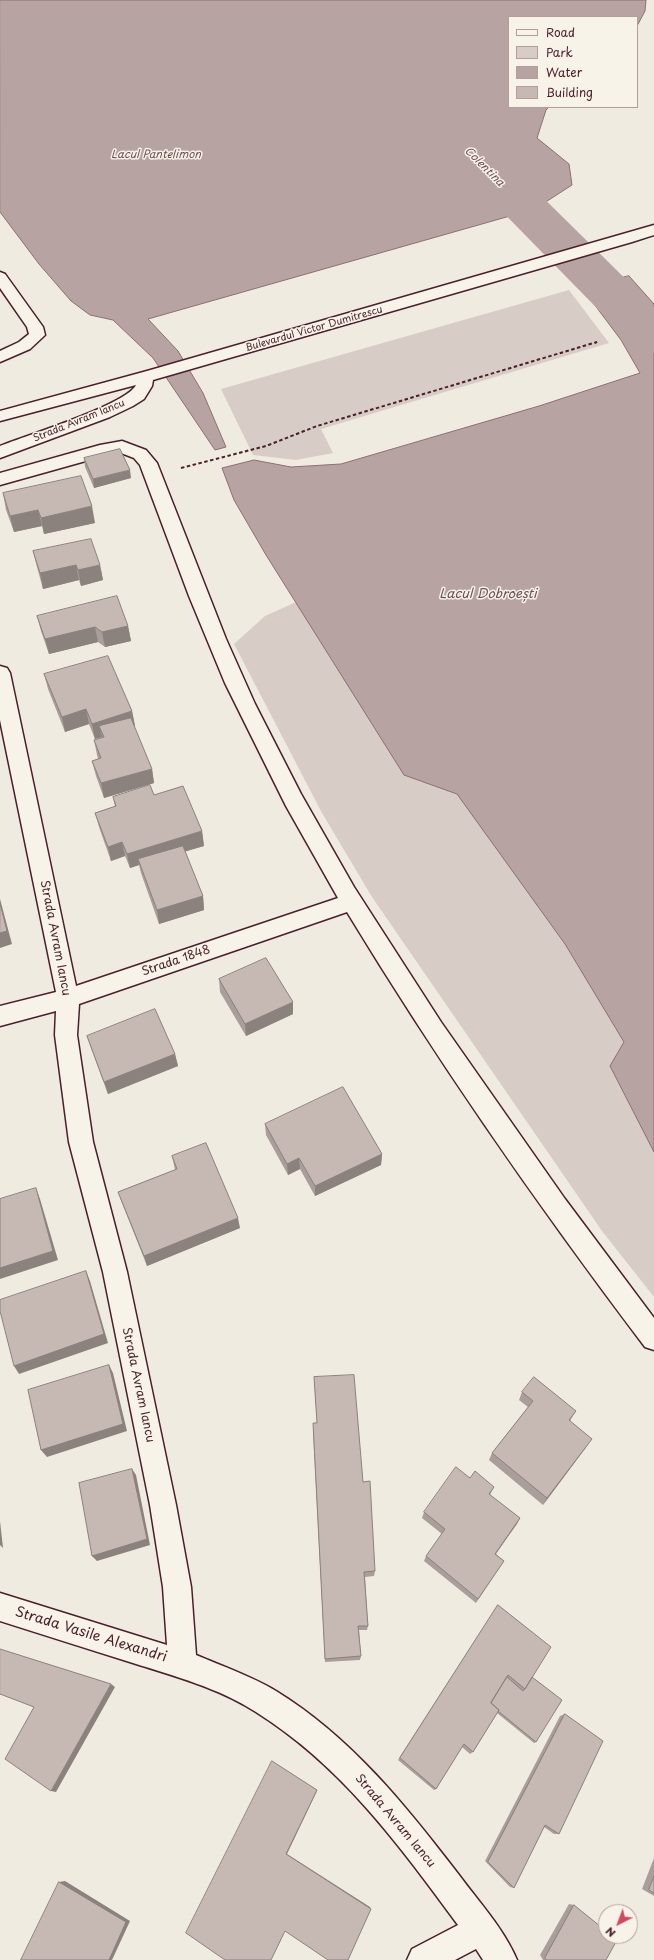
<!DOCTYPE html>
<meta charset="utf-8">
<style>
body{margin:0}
#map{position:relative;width:654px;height:1960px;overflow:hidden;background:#f0ebe0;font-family:"Playpen Sans",sans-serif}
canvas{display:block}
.legend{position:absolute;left:508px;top:16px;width:130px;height:92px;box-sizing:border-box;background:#f7f3e8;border:1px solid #b29e9c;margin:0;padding:5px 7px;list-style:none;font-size:12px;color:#4a1f2b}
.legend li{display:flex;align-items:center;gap:8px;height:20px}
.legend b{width:20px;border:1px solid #b29e9c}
.north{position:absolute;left:598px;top:1904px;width:40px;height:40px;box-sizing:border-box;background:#f7f3e8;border:1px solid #b29e9c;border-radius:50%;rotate:222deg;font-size:11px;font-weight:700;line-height:16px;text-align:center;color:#4a1f2b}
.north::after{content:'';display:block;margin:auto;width:14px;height:18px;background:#d1495b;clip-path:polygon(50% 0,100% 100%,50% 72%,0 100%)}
</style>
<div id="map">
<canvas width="654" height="1960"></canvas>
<ul class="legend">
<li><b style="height:5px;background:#f7f3e8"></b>Road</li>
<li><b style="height:11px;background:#d8cdc6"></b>Park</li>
<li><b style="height:11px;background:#b7a4a2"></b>Water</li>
<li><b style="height:11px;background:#c6b8b3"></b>Building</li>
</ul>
<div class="north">N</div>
</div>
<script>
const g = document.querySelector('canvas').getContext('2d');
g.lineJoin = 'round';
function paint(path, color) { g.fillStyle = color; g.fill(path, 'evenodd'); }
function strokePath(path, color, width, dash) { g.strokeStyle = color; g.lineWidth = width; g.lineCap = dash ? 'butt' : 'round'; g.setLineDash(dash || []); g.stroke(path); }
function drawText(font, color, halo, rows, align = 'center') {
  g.font = font + ' "Playpen Sans",sans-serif'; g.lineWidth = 3; g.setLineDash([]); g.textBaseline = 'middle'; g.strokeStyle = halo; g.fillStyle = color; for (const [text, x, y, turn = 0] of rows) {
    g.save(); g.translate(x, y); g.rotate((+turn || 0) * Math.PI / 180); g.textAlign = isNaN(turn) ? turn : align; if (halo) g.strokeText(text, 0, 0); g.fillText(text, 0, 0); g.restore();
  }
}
const green = new Path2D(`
 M569 290 609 343 321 429 333 453 296 460 253 455 221 389Z
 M654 518V1297L602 1231 372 897 322 813 234 644 265 616 296 602 315 567Z`);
const water = new Path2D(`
 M0 0H646L645 11 637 26V17H509V107H549L546 110 537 138 569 164 572 185 541 205 585 241 553 250 510 216 148 319 178 351 203 393 226 447 215 450 153 358 113 320 90 315 71 301 39 264 0 212Z
 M629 276 654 304V1152L610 1066 624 1042 565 944 457 794 404 775 266 555 234 500 222 468 254 460 291 467 341 464 539 406 640 373 621 340 582 288Z`);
const river = new Path2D(`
 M495 163 512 167 654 307V353L636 348 478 187 472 177 478 167Z`);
const pathFar1 = new Path2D(`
 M595 343 597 342`);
const path = new Path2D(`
 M181 468 266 446 317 426 597 342`);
const minor = new Path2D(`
 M654 225V235L632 242 153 380 152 386 144 399 133 406 110 417 0 458V446C25 436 126 405 136 385L0 421V411L147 371Z
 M0 272 5 274 43 327 45 335 30 349 0 362V351L19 342 29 334 27 327 0 288Z
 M122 441 146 450 157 463 226 639 255 704 301 794 354 887 441 1022 565 1199 654 1318V1350L645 1347C539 1207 438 1062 347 912L79 1004 77 1035 93 1142 127 1272 176 1505 191 1587 196 1655C222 1666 251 1676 276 1691 351 1737 406 1806 459 1875 479 1902 504 1929 517 1960H483L476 1949 455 1960H407L412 1949 458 1925C399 1845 342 1766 256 1712 219 1688 174 1676 133 1663 88 1649 44 1635 0 1621V1593L167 1645 163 1587 150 1505 103 1272 69 1142 55 1035 56 1011 0 1026V1006L56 992 0 720V666L7 668 10 673 76 986 338 898 286 806 225 683 189 596 140 465 134 458 121 453 100 457 0 485V473L100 445Z`);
const wall = new Path2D(`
 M84 458 131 478 94 488 85 467Z
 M3 493 95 523 44 534 42 526 14 532 6 510Z
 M33 551 100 565 103 580 81 586 79 580 43 589 37 567Z
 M37 616 128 626 131 641 105 647 98 642 49 654 41 631Z
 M44 674 132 711 135 726 134 727 152 769 154 783 104 798 96 776 92 761 98 759 97 755 94 740 102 738V737L95 739 89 724 65 732 48 689Z
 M154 795 202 831 204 846 185 851 203 896 204 910 159 924 141 873 139 865 130 868 125 856 111 861 99 827 95 813 115 807 113 797Z
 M219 979 293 1014 246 1036 220 992Z
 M87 1036 175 1054 178 1066 108 1094 91 1048Z
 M265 1124 382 1154 381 1165 315 1196 300 1169 288 1175 266 1135Z
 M172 1156 240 1228 147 1266 122 1203 118 1192 175 1170Z
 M314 1377 363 1482 375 1571 374 1576 365 1577 368 1626 367 1630H359L361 1656 360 1660 325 1662 313 1431 317 1423Z
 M522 1392 576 1411 570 1421 587 1446 543 1505 489 1460 492 1453 528 1407 519 1400Z
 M470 1478 494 1487 490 1495 520 1518 496 1554 504 1561 476 1603 424 1561 426 1556 442 1534 422 1518 424 1512Z
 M498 1605 532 1677 536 1742 534 1743 497 1713 473 1752 470 1754 462 1747 436 1789 434 1790 398 1760Z
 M565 1714 559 1834H554L544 1827 514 1888 510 1887 485 1861 560 1716Z
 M654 1858V1896L642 1889Z
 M569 1904 574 1905 606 1960H543L540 1955Z`);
const shadedWall = new Path2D(`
 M130 470 131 478 94 488 93 479Z
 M92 506 95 523 44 534 41 518Z
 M38 510 42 526 14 532 10 516Z
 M76 565 79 580 43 589 40 573Z
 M100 565 103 580 81 586 78 570Z
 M128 626 131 641 105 647 102 632Z
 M95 627 98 642 49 654 45 639Z
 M86 709 89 724 65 732 62 717Z
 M132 711 135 726 103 736 99 726 102 737 95 739 92 724Z
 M152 769 154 783 104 798 101 783Z
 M202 831 204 846 140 865 138 859 139 865 130 868 127 854Z
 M122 842 125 856 111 861 108 847Z
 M203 896 204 910 159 924 157 910Z
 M0 899 12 944 0 948Z
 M293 1002V1014L246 1036 245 1024Z
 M175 1054 178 1066 108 1094 104 1082Z
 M382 1154 381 1165 315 1196V1186Z
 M299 1158 300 1169 288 1175 287 1164Z
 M36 1188 40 1199 58 1260 0 1279V1268Z
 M238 1218 240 1228 147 1266 144 1256Z
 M86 1271 90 1281 108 1343 19 1374 14 1366Z
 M109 1365 113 1373 127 1431 47 1457 41 1450Z
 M592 1439 587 1446 543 1505 547 1498Z
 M132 1469 136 1475 150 1545 97 1561 92 1556Z
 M520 1518 517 1524 492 1559 495 1554Z
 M0 1521 3 1548 0 1545Z
 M111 1684 115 1687 56 1792 51 1791Z
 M317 1790V1791L287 1854 370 1907 371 1909 286 1854Z
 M65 1881 130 1921 112 1960H109L59 1882Z`);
const building = new Path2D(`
 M120 449 130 470 93 479 84 458Z
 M81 476 92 506 41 518 38 510 10 516 3 493Z
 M91 539 100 565 78 570 76 565 40 573 33 551Z
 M117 596 128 626 102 632 95 627 45 639 37 616Z
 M108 656 132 711 92 724 86 709 62 717 44 674Z
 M131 718 152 769 101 783 92 761 101 758 94 740 104 737 99 726Z
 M150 785 154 795 183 786 202 831 127 854 122 842 108 847 95 813 116 806 113 797Z
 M183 846 203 896 157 910 138 859Z
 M0 903 7 931 0 933Z
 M266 958 293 1002 245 1024 219 979Z
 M155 1009 175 1054 104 1082 87 1036Z
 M343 1087 382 1154 315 1186 299 1158 287 1164 265 1124Z
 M206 1143 238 1218 144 1256 118 1192 177 1169 172 1156Z
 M36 1188 53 1251 0 1268V1199Z
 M86 1271 104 1334 14 1366 0 1311V1300Z
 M109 1365 123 1424 41 1450 28 1390Z
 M354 1375 363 1482 370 1481 375 1571 364 1572 368 1626H358L361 1656 325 1659 313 1423H317L314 1377Z
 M534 1377 576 1411 569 1420 592 1439 547 1498 492 1453 533 1401 522 1392Z
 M456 1467 470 1478 475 1471 494 1487 489 1494 520 1518 495 1554 504 1561 478 1599 426 1556 445 1529 424 1512Z
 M132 1469 147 1539 92 1556 79 1483Z
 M498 1605 551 1647 525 1689 508 1675 491 1703 499 1710 473 1752 464 1744 436 1789 400 1758Z
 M0 1649 111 1684 51 1791 5 1759 34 1707 0 1694Z
 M507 1677 523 1691 525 1689 532 1677 562 1700 536 1742 498 1711 499 1710 491 1703Z
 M565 1714 603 1741 559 1834 545 1825 514 1888 488 1862Z
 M272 1761 317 1790 286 1854 371 1909 348 1960H328L285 1931 271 1960H225L186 1933Z
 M654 1876V1893L649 1890Z
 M59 1882 126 1922 109 1960H21Z
 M574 1905 606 1931V1936H612L617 1940 606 1960H546L545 1958Z`);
const farStreetnames = [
 ["Bulevardul Victor Dumitrescu",314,329,-16],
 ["Strada Avram Iancu",79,421,-22]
];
const farWaternames = [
 ["Lacul Pantelimon",156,155],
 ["Colentina",484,167,45]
];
const streetNames = [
 ["Strada Avram Iancu",55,938,79],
 ["Strada 1848",176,961,-19],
 ["Strada Avram Iancu",138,1385,78],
 ["Strada Avram Iancu",395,1821,50]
];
const waterNames = [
 ["Lacul Dobroești",488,594]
];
const nearStreetnames = [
 ["Strada Vasile Alexandri",91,1635,17]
];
paint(green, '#d8cdc6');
paint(water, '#b7a4a2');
strokePath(water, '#8b6f72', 1);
paint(river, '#b7a4a2');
strokePath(minor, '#4a1f2b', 3);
strokePath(pathFar1, '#4a1f2b', 1.5, [2.5, 2]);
strokePath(path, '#4a1f2b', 2, [3.5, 2.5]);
paint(minor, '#f7f3e8');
paint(wall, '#aa9e9a');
paint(shadedWall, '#8b817d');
paint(building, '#c6b8b3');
strokePath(building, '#8b817d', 1);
drawText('10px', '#4a1f2b', '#f7f3e8', farStreetnames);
drawText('italic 11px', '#704e55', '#f7f3e8', farWaternames);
drawText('12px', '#4a1f2b', '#f7f3e8', streetNames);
drawText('italic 13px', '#704e55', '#f7f3e8', waterNames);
drawText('14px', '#4a1f2b', '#f7f3e8', nearStreetnames);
</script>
